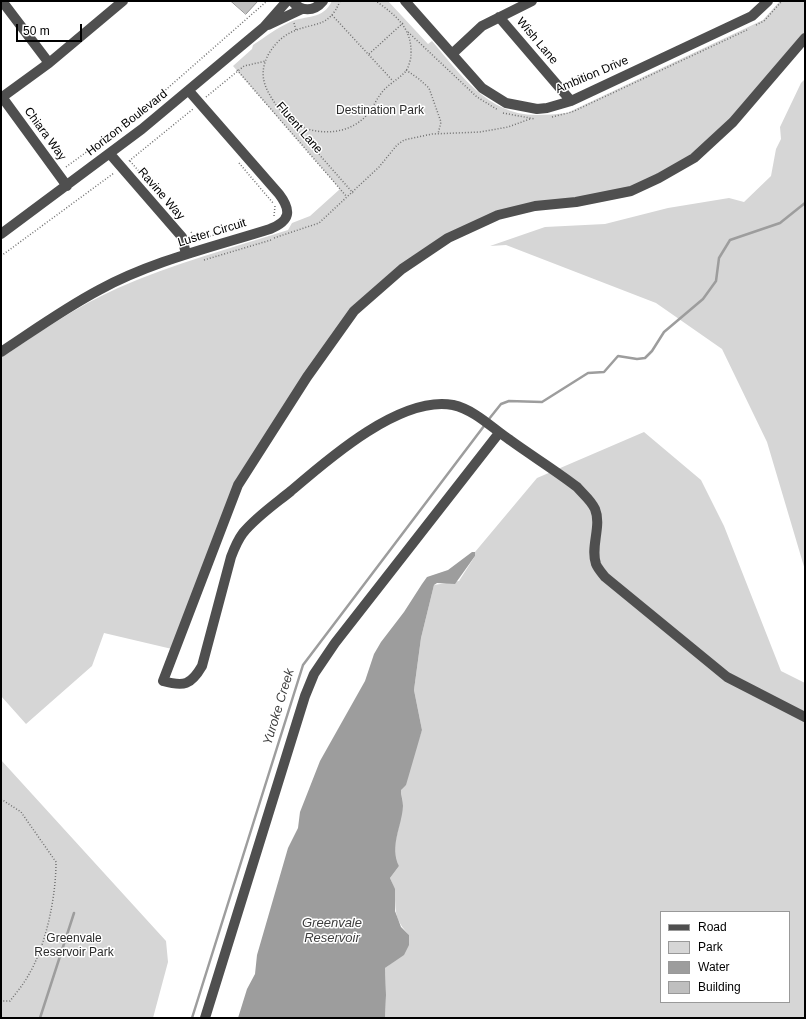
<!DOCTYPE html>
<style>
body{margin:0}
#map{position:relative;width:806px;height:1019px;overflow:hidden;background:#fff;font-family:Arial,sans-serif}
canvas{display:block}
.frame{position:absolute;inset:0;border:2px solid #000;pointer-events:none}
.legend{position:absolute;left:660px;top:911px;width:130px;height:92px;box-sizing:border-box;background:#fff;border:1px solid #999;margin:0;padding:5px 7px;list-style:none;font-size:12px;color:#000}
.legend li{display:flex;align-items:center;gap:8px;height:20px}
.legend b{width:20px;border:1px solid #999}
.scale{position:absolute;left:16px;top:24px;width:66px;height:18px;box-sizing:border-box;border:2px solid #000;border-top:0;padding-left:5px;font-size:12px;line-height:14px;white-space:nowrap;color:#000;-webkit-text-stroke:3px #fff;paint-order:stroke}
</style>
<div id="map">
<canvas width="806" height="1019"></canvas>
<div class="frame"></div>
<ul class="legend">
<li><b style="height:5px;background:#4f4f4f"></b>Road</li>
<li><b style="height:11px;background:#d6d6d6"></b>Park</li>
<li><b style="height:11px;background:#9d9d9d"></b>Water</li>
<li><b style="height:11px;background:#bfbfbf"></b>Building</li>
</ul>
<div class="scale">50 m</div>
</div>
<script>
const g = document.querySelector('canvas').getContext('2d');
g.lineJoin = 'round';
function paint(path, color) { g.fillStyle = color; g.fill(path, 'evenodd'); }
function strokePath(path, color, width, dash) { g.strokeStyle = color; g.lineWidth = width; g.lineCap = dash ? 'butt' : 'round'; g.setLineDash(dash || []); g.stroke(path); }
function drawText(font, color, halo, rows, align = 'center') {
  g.font = font + ' Arial,sans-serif'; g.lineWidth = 3; g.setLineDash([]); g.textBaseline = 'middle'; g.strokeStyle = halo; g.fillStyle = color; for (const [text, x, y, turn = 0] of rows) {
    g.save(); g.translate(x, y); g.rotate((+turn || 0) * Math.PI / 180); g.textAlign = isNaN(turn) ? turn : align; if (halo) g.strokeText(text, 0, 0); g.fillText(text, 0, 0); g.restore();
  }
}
const green = new Path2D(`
 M332 1H388L428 44 432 41C460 74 488 115 536 115 546 115 557 114 567 113L763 20 780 1H805V35L727 126 691 157 628 189 574 199 536 202 447 235 353 308 236 479 172 649 104 633 92 666 26 724 1 696V358C38 333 77 306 118 288 173 264 231 248 288 230L292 223 310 216 340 189 233 66 252 49 253 45C265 37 277 28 290 22 306 15 323 20 332 1Z
 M805 79V570L767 442 722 349 656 303 506 245 490 246 545 227 605 224 668 208 729 198 744 202 771 176 776 149 781 139 780 127 801 83Z
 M644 432 701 480 724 526 781 671 805 683V1018H385L386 995 385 968 393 962 409 935C387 912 401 901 390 878L399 866 395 859V844L403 806 401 790 422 730 414 690 421 638 434 585 459 581 475 556V552L537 478ZM661 912H789V1002H661Z
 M1 760 166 941 168 962 153 1018H1Z`);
const water = new Path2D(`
 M472 552H475V556L455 584 437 583 434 585 421 638 414 690 422 730 406 785 401 790C401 796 403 801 403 806 402 826 389 847 399 866L390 878 395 889V911L401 927 409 935V945L404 955 385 968 386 995 385 1018H238L247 989 255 974 257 955 288 848 298 828 300 812 320 761 365 681 374 654 381 642 404 612 422 584 427 577 448 570Z`);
const stream = new Path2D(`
 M489 419 501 404 509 401 542 402 588 373 604 372 618 356 637 359 645 358 652 351 664 332 703 299 716 281 719 258 730 240 780 223 805 203
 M40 1018 74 913
 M192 1018 303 665 484 426`);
const building = new Path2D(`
 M231 1H258L246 14Z`);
const path = new Path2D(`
 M340 1C329 28 315 22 294 31 276 38 259 61 264 81 266 90 271 97 276 105L353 193
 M332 15 393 81
 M294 23 296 30
 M756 25 764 21 782 1
 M408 32 477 97 498 110
 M369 54 403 23
 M237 70 347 197
 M406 70 419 79 429 88 441 122 438 134
 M206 97 244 66 266 61
 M503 113 535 119
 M552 117 572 112 749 29
 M293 122C314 136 347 136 366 116 373 109 376 99 383 91 390 83 399 79 406 71 409 66 411 59 411 54 412 27 395 15 376 1
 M129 161 193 109
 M130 161 156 191
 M239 163 273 203
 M66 167 137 115 267 1
 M274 216 275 206
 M191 232C198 241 205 238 214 235
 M274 238 319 223 379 167 397 145 404 140 432 134 480 132 508 127 530 119
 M1 256 114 173
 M204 260 271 240
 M1 799 21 812 56 862C56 897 46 946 28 976 23 985 16 993 10 1001H1`);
const minor = new Path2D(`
 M2 1 49 63
 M292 1C301 12 314 12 323 1
 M405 1 482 88 506 103 537 109 547 108 571 101 752 16 768 1
 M499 17 571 101
 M268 25 302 9
 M805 38 733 122 694 158 659 178 631 191 576 202 535 206 498 215 448 238 402 269 354 311 307 377 238 485 163 681C184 687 191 685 202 666L231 557C234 549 237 541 243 533 256 517 275 504 291 491 328 459 401 395 453 405 475 410 492 428 510 440 532 456 555 470 577 487 583 494 591 500 595 509 602 526 590 547 596 564 598 569 602 573 605 577L727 677 805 717
 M452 54 482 26 532 1
 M2 97 67 186
 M1 98 49 63 123 1
 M110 154 182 237 186 254
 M1 234 142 129 264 27 287 1
 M1 352C33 331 65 308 99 290 152 261 213 247 270 229 290 221 292 211 279 194L189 91
 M205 1018 305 696 314 674 335 643 499 433`);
const streetNames = [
 ["Wish Lane",537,41,50],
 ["Ambition Drive",592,75,-23],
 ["Horizon Boulevard",127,123,-38],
 ["Fluent Lane",299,128,49],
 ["Chiara Way",45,134,54],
 ["Ravine Way",161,194,49],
 ["Luster Circuit",212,233,-17]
];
const parkNames = [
 ["Destination Park",380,111],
 ["Greenvale",74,939],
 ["Reservoir Park",74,953]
];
const waterNames = [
 ["Yuroke Creek",279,707,-73],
 ["Greenvale",332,923],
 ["Reservoir",332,938]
];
paint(green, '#d6d6d6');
paint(water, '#9d9d9d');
strokePath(stream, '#9d9d9d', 2.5);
paint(building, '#bfbfbf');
strokePath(building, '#939393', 1);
strokePath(path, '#717171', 1.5, [1, 2]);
strokePath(minor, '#4f4f4f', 10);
drawText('12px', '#000', '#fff', streetNames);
drawText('12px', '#2d2d2d', '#fff', parkNames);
drawText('italic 13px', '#3e3e3e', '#fff', waterNames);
</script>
